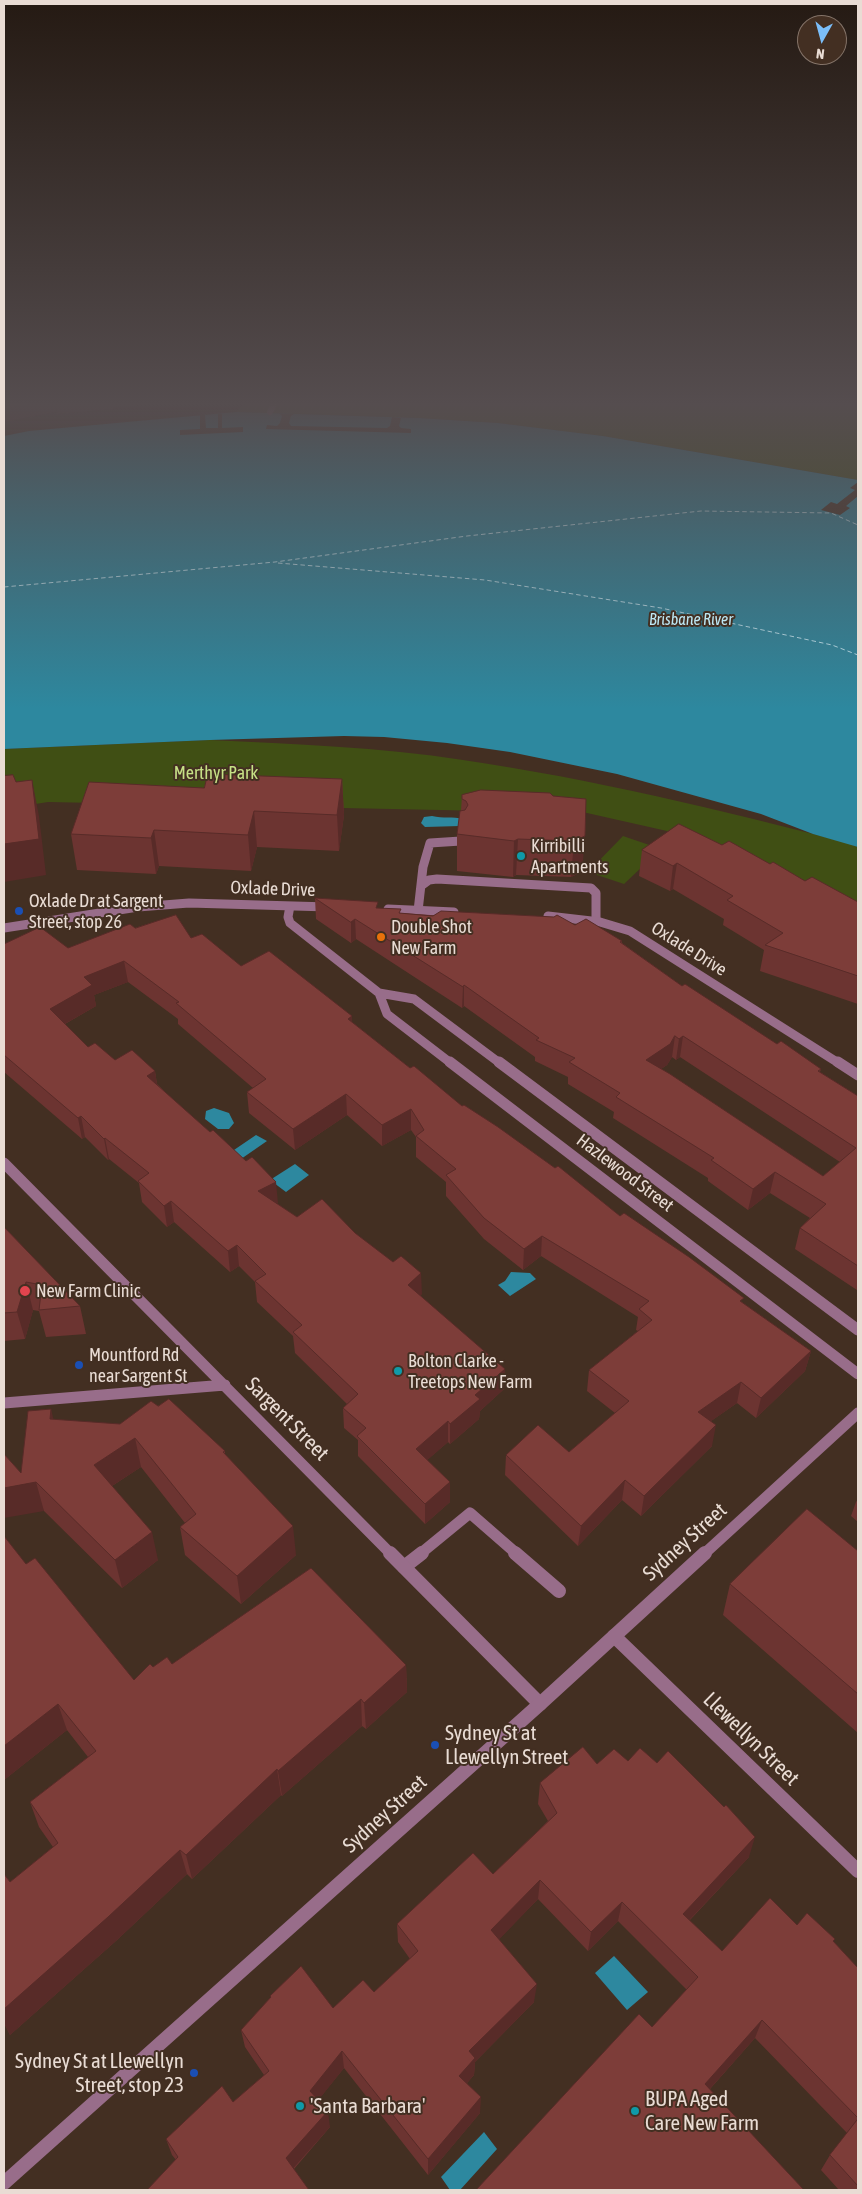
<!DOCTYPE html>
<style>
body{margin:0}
#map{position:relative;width:862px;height:2194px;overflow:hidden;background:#432f22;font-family:"Asap Condensed",sans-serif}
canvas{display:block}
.frame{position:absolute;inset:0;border:5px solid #e9dcd4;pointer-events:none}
.north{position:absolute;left:797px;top:15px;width:50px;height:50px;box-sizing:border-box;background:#432f22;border:1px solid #857469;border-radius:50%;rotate:187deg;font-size:14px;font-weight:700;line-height:20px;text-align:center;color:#e9dcd4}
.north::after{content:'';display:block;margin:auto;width:18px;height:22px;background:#7bbef9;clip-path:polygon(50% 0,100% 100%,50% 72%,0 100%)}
</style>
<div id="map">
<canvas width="862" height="2194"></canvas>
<div class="frame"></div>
<div class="north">N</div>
</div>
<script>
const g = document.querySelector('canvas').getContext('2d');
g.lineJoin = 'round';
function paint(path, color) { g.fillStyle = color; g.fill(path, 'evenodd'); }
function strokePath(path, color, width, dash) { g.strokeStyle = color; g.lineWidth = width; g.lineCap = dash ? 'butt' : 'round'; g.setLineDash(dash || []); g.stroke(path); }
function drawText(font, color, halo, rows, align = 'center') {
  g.font = font + ' "Asap Condensed",sans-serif'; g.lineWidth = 4; g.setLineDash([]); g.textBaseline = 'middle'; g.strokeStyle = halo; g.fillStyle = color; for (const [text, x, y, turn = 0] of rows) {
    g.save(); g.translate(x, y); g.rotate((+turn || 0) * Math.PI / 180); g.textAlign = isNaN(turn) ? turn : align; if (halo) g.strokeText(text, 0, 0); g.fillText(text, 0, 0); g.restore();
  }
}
const green = new Path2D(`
 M246 402H858V480L603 436 498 423 419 418 236 412Z
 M210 740C294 744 380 747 463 760 593 779 721 810 848 843L858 847V909L707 840 587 813 48 802 4 809V749Z
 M623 836 661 849 624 884 588 872Z`);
const water = new Path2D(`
 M236 412 419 418 498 423 603 436 858 480V847L813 834 761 814 617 774 510 752 447 743 384 737 344 736 210 740 4 749V436L29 431Z
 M432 816C443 819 453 816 463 819L460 826 425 827 421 823 424 817Z
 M214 1108 229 1113 234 1123 229 1129H218L205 1119 206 1111Z
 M256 1135 267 1141 241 1159 231 1152Z
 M295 1164 309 1175 286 1192 270 1180Z
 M511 1272 530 1273 536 1279 510 1296 498 1285 505 1281Z
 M614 1956 648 1992 627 2010 595 1973Z
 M484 2132 497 2149 460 2190H450L441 2177Z`);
const pier = new Path2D(`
 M218 414H222V428L243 427V432L180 435V430L200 429V415H205L206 428H218Z
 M280 414H294L291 416 289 423 291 426 387 428 390 426 392 417 401 418 399 426 401 428 411 429V433L266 429 267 425 277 426 280 423 282 416Z
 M858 482V496L846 506 850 508 840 515 821 510 831 502 837 504 855 490 850 488Z`);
const ferry = new Path2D(`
 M278 563 485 580 661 608 832 645 858 655
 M4 587 275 562 467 536 701 511 831 513 858 525`);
const serviceFar3 = new Path2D(`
 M270 412 275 402`);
const serviceFar2 = new Path2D(`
 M422 885 429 880 437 879 591 888 596 893V920
 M418 911 423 867 430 843 461 841`);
const serviceFar1 = new Path2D(`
 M420 1554 470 1513 517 1554`);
const service = new Path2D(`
 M515 1553 559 1591
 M404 1567 422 1553`);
const minorFar2 = new Path2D(`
 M290 906 288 917 290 923 379 993 414 999 501 1064
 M388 909 454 912
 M548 916 600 922 630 931 840 1064
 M4 928 138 907 189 903 329 907
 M379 993 387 1014 452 1064`);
const minorFar1 = new Path2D(`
 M450 1062 858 1374
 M499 1062 858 1330
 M838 1062 858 1075
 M4 1163 391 1554
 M4 1403 225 1385`);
const minor = new Path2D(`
 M390 1553 540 1704
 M614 1636 858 1871`);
const tertiaryFar1 = new Path2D(`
 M704 1554 858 1413`);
const tertiary = new Path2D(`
 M4 2183 540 1704 705 1553`);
const wall = new Path2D(`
 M342 779 344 815 339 851 257 847 251 871 159 866 156 874 77 870 71 834 204 788Z
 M462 795 553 796 586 799 582 872 571 877 516 875 513 877 457 871V834L461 811Z
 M722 845 770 864 805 881 858 902V1004L760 971 764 950 723 925 724 919 673 889 670 891 639 876 642 850Z
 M315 898 378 908 401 913 575 925 622 941V943L682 986 777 1044 821 1069 820 1072 858 1096V1289L857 1290 795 1249 800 1228 810 1218 770 1193 748 1210 708 1181V1178L613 1118 614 1112 568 1084V1077L535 1061V1057L464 1006 462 1008 356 939 351 943 316 919ZM672 1057 676 1060 680 1057 840 1162 823 1176 661 1069 667 1065Z
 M135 928 191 938 241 966 352 1022 410 1068 462 1106 620 1216 811 1351 805 1371 756 1418 737 1403 711 1421 712 1446 641 1516 622 1500 578 1546 505 1475 506 1455 569 1452 615 1413 587 1391 589 1370 638 1331 636 1330 638 1317 541 1256 523 1270 484 1239 446 1196V1182L416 1157V1137L411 1130 382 1146 347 1115 295 1150 249 1113 247 1092 253 1088 178 1024V1019L128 982 94 995 96 1006 65 1024 88 1047 115 1060 155 1071 157 1084 278 1203H276L297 1217 355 1233 422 1294 420 1295 504 1389 480 1411 479 1419 450 1444 448 1442 427 1460 450 1502 425 1524 358 1456V1440L344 1428 343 1408 347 1404 295 1353 293 1336 257 1302 255 1282 239 1266 230 1272 174 1222 167 1227 142 1202 139 1183 109 1159 108 1160 85 1137 82 1139 4 1072V944L68 948Z
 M4 1227 80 1306 86 1334 46 1337 39 1311 33 1310 25 1339 4 1341Z
 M54 1419 225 1451V1455L296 1555 241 1604 185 1555 180 1527 185 1523 141 1467 112 1486 158 1560 122 1588 44 1511 21 1473Z
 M858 1499V1522L851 1516 856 1502Z
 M858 1551V1733L723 1615 730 1584Z
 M26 1564 134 1680 153 1667 172 1664 406 1665 407 1692 366 1729 362 1726 282 1796 281 1795 192 1879 187 1874 117 1940 10 2035 4 2023V1874L10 1882 53 1847 39 1827 30 1802 88 1757 67 1730 4 1780Z
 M628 1761 749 1857 689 1921 722 1951 797 1925 835 1939 833 1942 858 1968V2190H839L821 2170 830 2155 847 2133 755 2038 710 2089 652 2027 687 1990 618 1921 588 1951 538 1899 499 1939 534 2002 475 2062 474 2075 467 2083 480 2113 428 2175 344 2068 318 2100 330 2127 294 2169 176 2160 172 2155 166 2139 233 2102 264 2075 245 2047 241 2030 270 1998V1996L333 2008 374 1992 410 1959 398 1942 397 1924 493 1874 548 1821 538 1804 540 1783 597 1764Z`);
const shadedWall = new Path2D(`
 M40 402H55L56 412 4 422V409Z
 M55 402H181L113 407V409L57 414Z
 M342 779 344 815 339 851 337 815Z
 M32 780 39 816 46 875 4 882V844Z
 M254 811 257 847 251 871 248 835Z
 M154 830 159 866 156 874 151 838Z
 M585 836 582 872 571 877 574 841Z
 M518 839 516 875 513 877 514 841Z
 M677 863 673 889 670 891 673 866Z
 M355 919 356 939 351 943V922Z
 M124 961 128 982 94 995 96 1006 54 1030 50 1009 84 977Z
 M464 985V1006L462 1008 463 987Z
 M352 1016 353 1037 348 1019Z
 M675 1036 672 1057 667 1065 643 1081 646 1060Z
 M683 1036 680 1057 676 1060 679 1039Z
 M155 1071 158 1092 147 1076Z
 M346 1094 347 1115 295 1150 293 1129Z
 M411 1109V1130L382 1146V1125Z
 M81 1116 85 1137 82 1139 78 1118Z
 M105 1138 109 1159 108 1160 104 1139Z
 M775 1172 770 1193 748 1210 753 1189Z
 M276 1182 278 1203 260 1212 258 1191Z
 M171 1201 174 1222 167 1227 164 1206Z
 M542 1236 541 1256 523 1270 524 1249Z
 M237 1245 239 1266 230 1272 228 1251Z
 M421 1273 422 1294 408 1306V1285Z
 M26 1282 33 1310 25 1339 17 1312Z
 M811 1351 805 1371 756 1418 761 1398Z
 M505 1369 504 1389 480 1411 479 1419 450 1444V1424L475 1395Z
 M741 1382 737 1403 694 1433 698 1412Z
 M51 1409 58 1438 50 1419Z
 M448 1421V1442L416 1470V1449Z
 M716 1425 712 1446 641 1516 644 1496Z
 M135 1438 141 1467 101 1493 94 1465Z
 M625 1480 622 1500 578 1546 581 1526Z
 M36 1482 44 1511 4 1518V1488Z
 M450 1482V1502L425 1524V1504Z
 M293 1526 296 1555 241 1604 237 1576Z
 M152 1532 158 1560 122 1588 115 1560Z
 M406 1665 407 1692 366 1729 364 1703Z
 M361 1699 362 1726 282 1796 278 1771Z
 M58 1704 67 1730 4 1780V1746Z
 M277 1769 281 1795 192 1879 186 1855Z
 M755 1837 749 1857 677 1933 683 1914Z
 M180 1850 187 1874 117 1940 10 2035 4 2023V2009Z
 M540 1880 538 1899 490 1949 491 1930Z
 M622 1902 618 1921 588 1951 591 1932Z
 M537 1984 534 2002 475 2062 474 2075 459 2092V2076L469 2051Z
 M762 2020 755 2038 699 2101 705 2084Z
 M342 2051 344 2068 313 2107 310 2091Z
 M481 2097 480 2113 428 2175V2159Z
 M328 2111 330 2127 289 2173 286 2158Z`);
const building = new Path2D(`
 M4 402H40L4 409Z
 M208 774 342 779 337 815 254 811 248 835 154 830 151 838 71 834 89 782 204 788Z
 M13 775 16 782 32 780 39 839 4 844V776Z
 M481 790 550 793 553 796 586 799 585 836 574 841 518 839 514 841 457 834 460 811 465 810 468 805 466 801 462 799V795Z
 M679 824 722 845 729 841 770 864 773 862 805 881 812 877 858 902V976L765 945 783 933 727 900 733 896 677 863 673 866 642 850Z
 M315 898 378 902 376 908 401 909 399 913 433 916 441 911 554 917 557 915 575 925 586 919 622 941 620 942 682 986 685 984 777 1044 781 1041 821 1069 818 1071 858 1096V1266L800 1228 826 1204 775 1172 753 1189 711 1160 714 1158 616 1097 620 1093 569 1062 575 1058 536 1040 539 1038 464 985 463 987 355 919 351 922ZM675 1036 679 1039 683 1036 856 1148 823 1176 670 1074 646 1060 670 1044Z
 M176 915 191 938 202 934 241 966 269 951 352 1016 348 1019 410 1068 414 1066 462 1106 464 1105 498 1127 555 1168 558 1166 620 1216 624 1213 689 1257 744 1298 740 1301 811 1351 761 1398 741 1382 698 1412 716 1425 644 1496 625 1480 581 1526 506 1455 538 1425 569 1452 629 1401 589 1370 652 1320 639 1309 649 1301 542 1236 524 1249 484 1218 446 1175 456 1169 416 1136 424 1130 411 1109 382 1125 346 1094 293 1129 247 1092 266 1079 176 1003 179 1002 124 961 84 977 92 985 50 1009 88 1047 95 1043 115 1060 132 1050 155 1071 147 1076 210 1132 213 1130 246 1161 252 1157 276 1182 258 1191 297 1217 322 1199 355 1233 393 1262 401 1256 421 1273 408 1285 505 1369 475 1395 480 1399 450 1424 448 1421 416 1449 450 1482 425 1504 357 1436 366 1428 343 1408 358 1394 293 1332 302 1325 255 1281 266 1274 237 1245 228 1251 171 1201 164 1206 138 1181 149 1173 105 1138 104 1139 81 1116 78 1118 4 1055V944L40 927 68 948 130 924 135 928Z
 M4 1227 80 1306 39 1310 42 1285 26 1282 17 1312 4 1313Z
 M169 1399 225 1451 223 1452 293 1526 237 1576 180 1527 196 1514 135 1438 94 1465 152 1532 115 1560 36 1482 4 1488V1454L21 1473 28 1411 51 1409 50 1419 120 1424 151 1401 158 1406Z
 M807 1509 858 1551V1694L730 1584Z
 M4 1536 26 1564 35 1558 134 1680 150 1664 153 1667 167 1657 172 1664 311 1568 406 1665 364 1703 361 1699 278 1771 277 1769 186 1855 180 1850 108 1917 4 2009V1874L10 1882 58 1843 30 1802 96 1751 58 1704 4 1746Z
 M583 1747 597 1764 614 1749 628 1761 640 1748 657 1763 668 1751 724 1807 726 1805 755 1837 683 1914 722 1951 770 1898 797 1925 807 1913 835 1939 833 1941 858 1968V2118L762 2020 705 2084 804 2190H476L639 2014 652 2027 698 1977 622 1902 591 1932 540 1880 491 1930 537 1984 469 2051 475 2058 459 2076 481 2097 428 2159 342 2051 310 2091 328 2111 286 2158 309 2190H147L178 2157 166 2139 222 2086 233 2102 269 2071 241 2030 271 1997 270 1996 301 1966 333 2008 363 1980 374 1992 418 1951 397 1924 473 1853 493 1874 557 1813 540 1783Z
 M858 2119V2186L830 2155Z`);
const markers = [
 [521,856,5,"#0f9aa8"],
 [19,911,5,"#1a4fb4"],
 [381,937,5,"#e8710a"],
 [25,1291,6,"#e0444e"],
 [79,1365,5,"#1a4fb4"],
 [398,1371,5,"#0f9aa8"],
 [435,1745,5,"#1a4fb4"],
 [194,2073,5,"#1a4fb4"],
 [300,2106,5,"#0f9aa8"],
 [635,2111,5,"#0f9aa8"]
];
const farWaternames = [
 ["Brisbane River",691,620]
];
const parkNames = [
 ["Merthyr Park",216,773]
];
const poiNames = [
 ["Kirribilli",531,846],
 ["Apartments",531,867],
 ["Oxlade Dr at Sargent",29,901],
 ["Street, stop 26",29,922],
 ["Double Shot",391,927],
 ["New Farm",391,948],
 ["New Farm Clinic",36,1291],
 ["Mountford Rd",89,1355],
 ["near Sargent St",89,1376],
 ["Bolton Clarke -",408,1361],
 ["Treetops New Farm",408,1382]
];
const streetNames = [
 ["Oxlade Drive",273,889,2],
 ["Oxlade Drive",689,949,32],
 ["Hazlewood Street",625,1173,37]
];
const nearStreetnames = [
 ["Sargent Street",287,1419,45],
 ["Sydney Street",685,1542,-42],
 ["Llewellyn Street",751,1739,44],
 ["Sydney Street",385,1814,-42]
];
const nearPoinames = [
 ["Sydney St at",445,1733],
 ["Llewellyn Street",445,1757],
 ["Sydney St at Llewellyn",184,2061,"right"],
 ["Street, stop 23",184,2085,"right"],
 ["BUPA Aged",645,2099],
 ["Care New Farm",645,2123],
 ["'Santa Barbara'",310,2106]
];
paint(green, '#404f14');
paint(water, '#2d889f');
paint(pier, '#432f22');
strokePath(ferry, '#bde8f5', 1, [4.5, 3]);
strokePath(serviceFar3, '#986d8a', 6);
strokePath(serviceFar2, '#986d8a', 9);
strokePath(serviceFar1, '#986d8a', 11);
strokePath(service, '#986d8a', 14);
strokePath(minorFar2, '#986d8a', 9);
strokePath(minorFar1, '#986d8a', 11);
strokePath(minor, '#986d8a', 14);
strokePath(tertiaryFar1, '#986d8a', 11);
strokePath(tertiary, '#986d8a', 14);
paint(wall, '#6c3431');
paint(shadedWall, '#582b28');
paint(building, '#7d3d39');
strokePath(building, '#582b28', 1);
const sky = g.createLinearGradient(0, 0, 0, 709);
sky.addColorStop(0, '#251a13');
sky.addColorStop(0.57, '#554d4f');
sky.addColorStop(1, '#554d4f00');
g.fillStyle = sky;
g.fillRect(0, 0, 862, 709);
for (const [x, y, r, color] of markers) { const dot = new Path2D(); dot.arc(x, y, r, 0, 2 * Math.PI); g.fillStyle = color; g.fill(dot); strokePath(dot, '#432f22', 2); }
drawText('italic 16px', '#bde8f5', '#432f22', farWaternames);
drawText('18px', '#c6e186', '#432f22', parkNames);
drawText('18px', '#e9dcd4', '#432f22', poiNames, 'left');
drawText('18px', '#e9dcd4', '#432f22', streetNames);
drawText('21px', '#e9dcd4', '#432f22', nearStreetnames);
drawText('21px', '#e9dcd4', '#432f22', nearPoinames, 'left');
</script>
